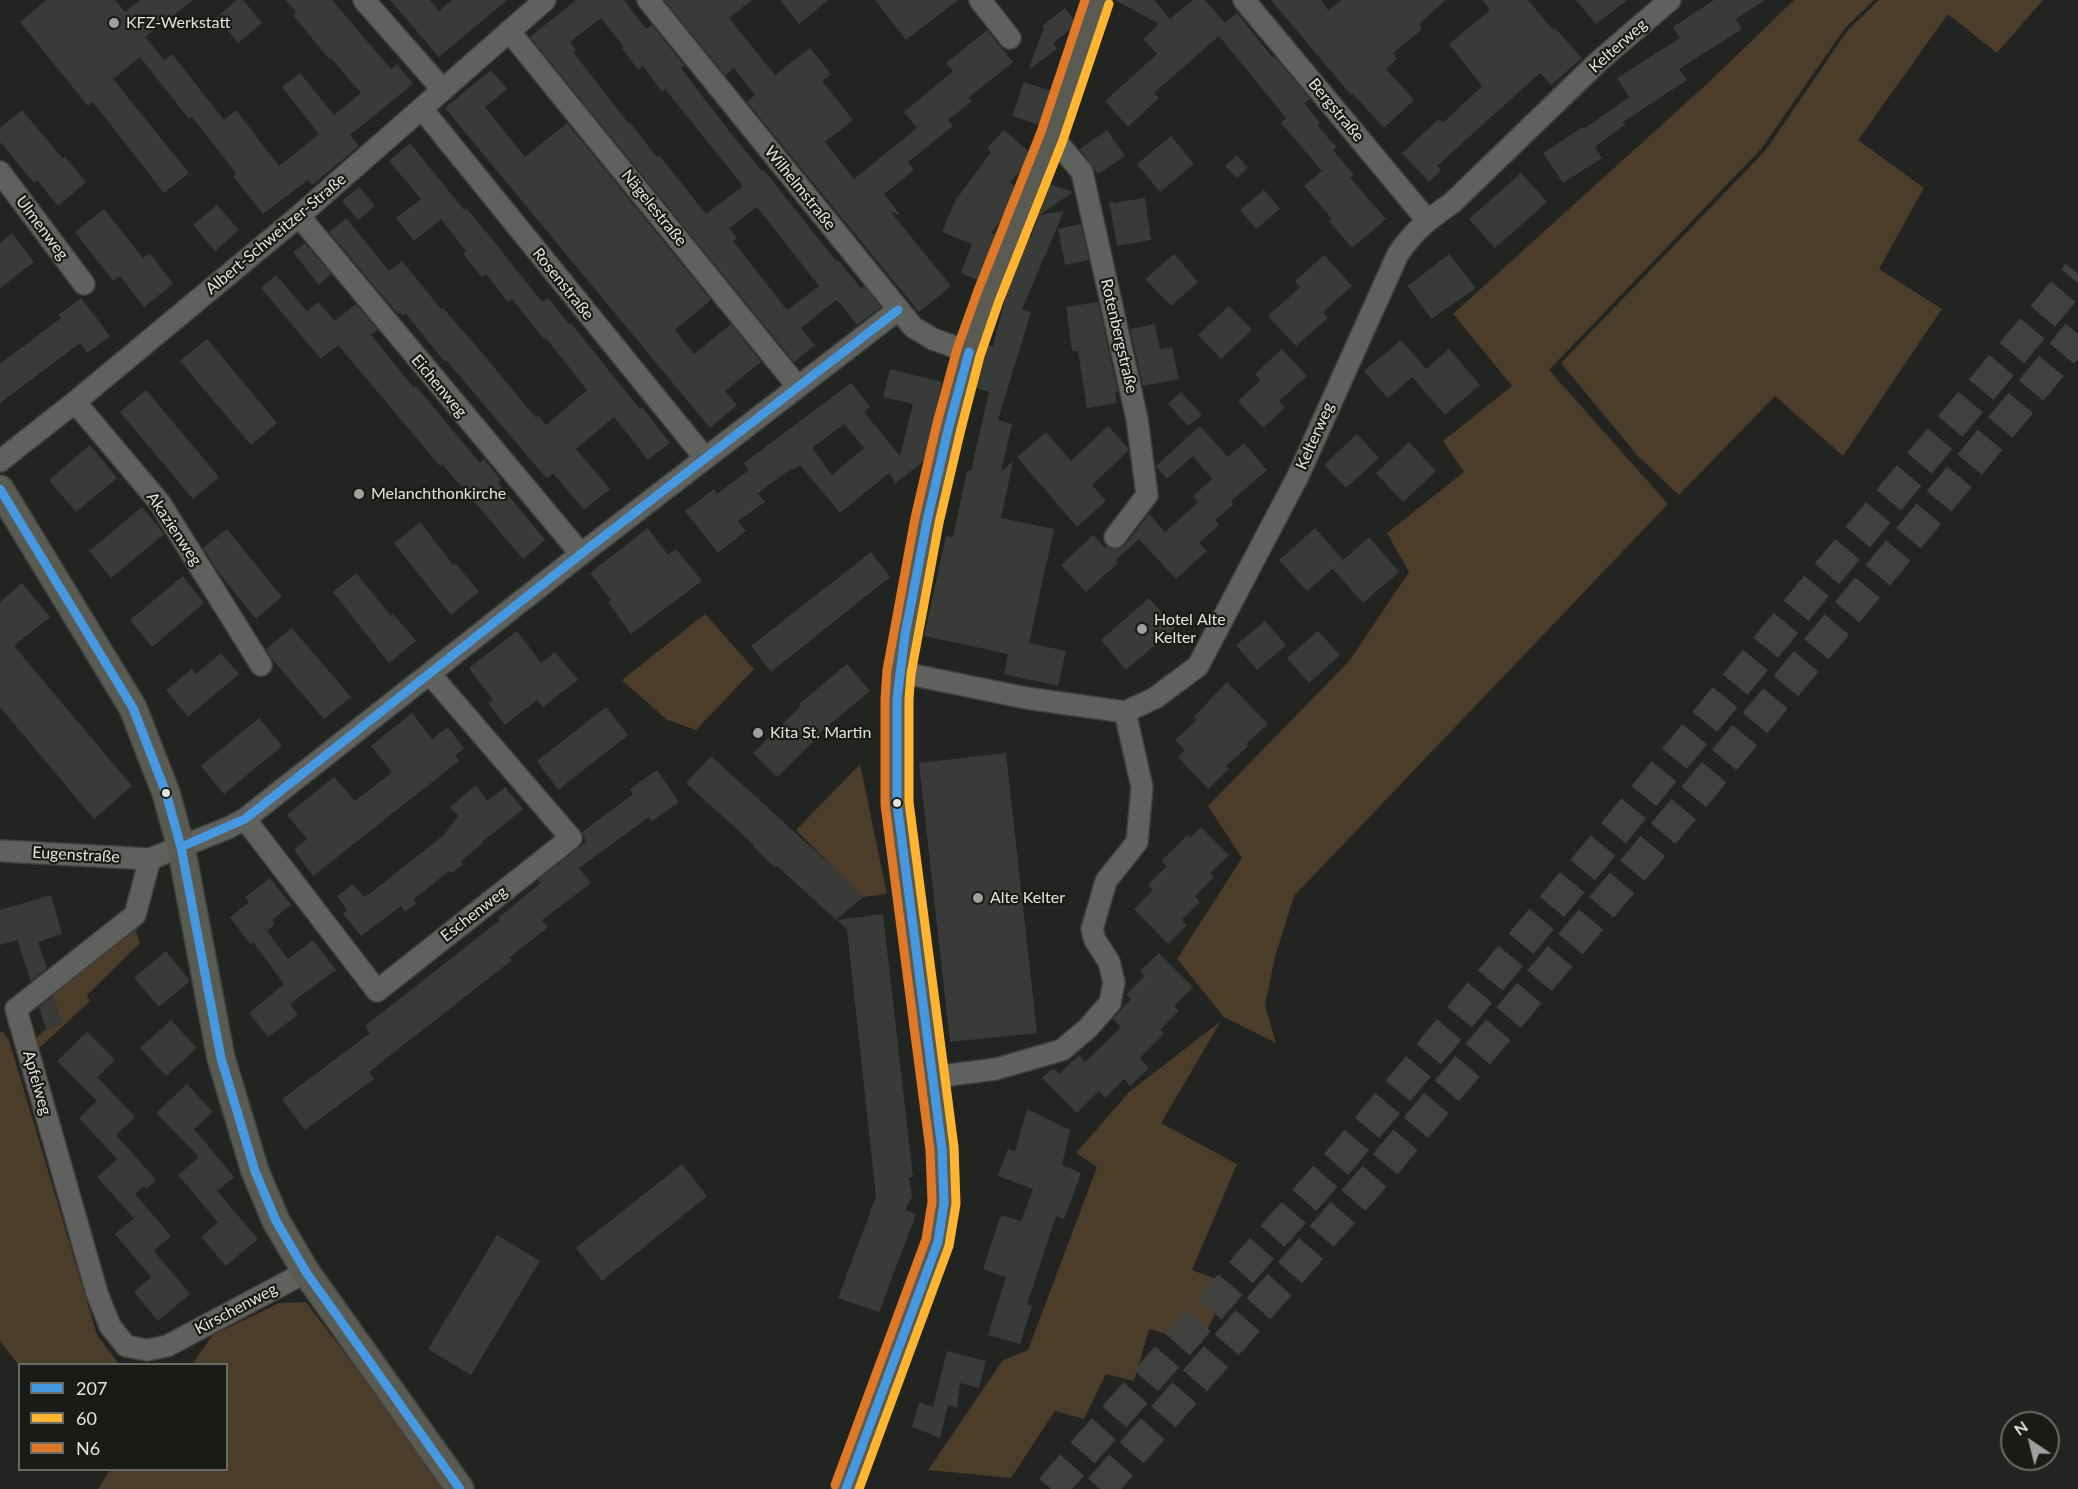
<!DOCTYPE html>
<meta charset="utf-8">
<style>
body{margin:0}
#map{position:relative;width:2078px;height:1489px;overflow:hidden;background:#222421;font-family:Lato,sans-serif}
canvas{display:block}
.legend{position:absolute;left:18px;top:1363px;width:210px;height:108px;box-sizing:border-box;background:#181b16;border:2px solid #686b67;margin:0;padding:8px 10px;list-style:none;font-size:18px;color:#e1e4e0}
.legend li{display:flex;align-items:center;gap:12px;height:30px}
.legend b{width:30px;border:2px solid #686b67}
.north{position:absolute;left:2000px;top:1411px;width:60px;height:60px;box-sizing:border-box;background:#181b16;border:2px solid #686b67;border-radius:50%;rotate:325deg;font-size:16px;font-weight:700;line-height:24px;text-align:center;color:#e1e4e0}
.north::after{content:'';display:block;margin:auto;width:21px;height:27px;background:#9ea19d;clip-path:polygon(50% 0,100% 100%,50% 72%,0 100%)}
</style>
<div id="map">
<canvas width="2078" height="1489"></canvas>
<ul class="legend">
<li><b style="height:8px;background:#4699e1"></b>207</li>
<li><b style="height:8px;background:#ffb530"></b>60</li>
<li><b style="height:8px;background:#df7827"></b>N6</li>
</ul>
<div class="north">N</div>
</div>
<script>
const g = document.querySelector('canvas').getContext('2d');
g.lineJoin = 'round';
function paint(path, color) { g.fillStyle = color; g.fill(path, 'evenodd'); }
function strokePath(path, color, width, dash) { g.strokeStyle = color; g.lineWidth = width; g.lineCap = dash ? 'butt' : 'round'; g.setLineDash(dash || []); g.stroke(path); }
function drawText(font, color, halo, rows, align = 'center') {
  g.font = font + ' Lato,sans-serif'; g.lineWidth = 4.5; g.setLineDash([]); g.textBaseline = 'middle'; g.strokeStyle = halo; g.fillStyle = color; for (const [text, x, y, turn = 0] of rows) {
    g.save(); g.translate(x, y); g.rotate((+turn || 0) * Math.PI / 180); g.textAlign = isNaN(turn) ? turn : align; if (halo) g.strokeText(text, 0, 0); g.fillText(text, 0, 0); g.restore();
  }
}
const green = new Path2D(`
 M1794 0H1874L1845 28 1761 149 1549 370 1668 504 1294 896 1275 957 1265 1005 1276 1043 1224 1017 1177 959 1242 858 1208 806 1350 660 1409 572 1387 533 1464 472 1443 441 1512 386 1453 314 1709 82Z
 M1879 0H2043L1997 53 1948 14 1858 140 1924 188 1879 269 1942 309 1843 456 1775 396 1679 495 1638 456 1561 363 1765 151 1848 30Z
 M705 614 754 669 696 730 667 720 622 680Z
 M860 764 887 894 863 897 796 830Z
 M131 926 135 929 140 943 87 995 90 1001 33 1054C36 1031 41 1031 62 1024L50 986Z
 M1221 1021 1161 1123 1237 1164 1192 1270 1229 1284 1201 1344 1149 1329 1134 1381 1106 1374 1084 1419 1055 1411 1011 1478 928 1470 1003 1360 1028 1350 1097 1167 1076 1153 1129 1092Z
 M2 1031 9 1040 97 1335 119 1364 19 1365 0 1342V1032Z
 M306 1302 405 1433 443 1489H98L110 1470H226V1364H192L213 1335 279 1303Z`);
const building = new Path2D(`
 M46 0H115L125 12 140 0H193L145 37 164 60 172 54 224 120 236 110 279 166 319 134 282 87 300 73 334 115 361 93 331 58 329 59 293 15 296 12 286 0H332L391 69 397 64 413 84 350 135 359 146 312 185 308 180 263 214 233 176 236 173 192 117 189 119 140 57 113 79 189 173 164 193 93 102 88 106 20 22Z
 M237 0H243L262 23 238 43 217 17Z
 M390 0H430L439 11 452 0H507L439 57Z
 M576 0H624L646 29 652 25 684 65 681 68 729 131 762 171 764 170 836 261 838 260 861 288 864 286 881 307 857 325 839 302 838 303 836 300 801 328 815 345 794 362 530 37ZM601 18 623 46 622 48 638 70 643 66 662 92 665 89 743 186 706 214 659 155 657 157 630 123 629 124 573 52 576 50 570 42ZM757 207 819 286 787 310 733 241 737 238 729 228Z
 M664 0H752L729 18 775 75 810 48 831 74 822 81 853 120 825 142 854 179 917 128 904 112 953 71 946 63 987 30 1013 62 968 98 972 101 948 120 953 126 908 162 914 170 884 194 901 216 890 211 951 286 919 312 747 102 755 95 734 68 725 75Z
 M780 0H828L799 24Z
 M875 0H958L906 40Z
 M1115 0H1154L1170 19 1193 0H1205L1225 23 1237 13 1273 58 1274 56 1310 99 1304 103 1320 123 1317 125 1336 147 1333 150 1354 175 1350 178 1386 219 1352 248 1329 221 1332 219 1304 186 1322 171 1281 123 1286 118 1219 36 1154 93 1159 98 1128 127 1105 101 1157 54 1143 39 1159 24Z
 M1271 0H1321L1328 10 1342 0H1446L1419 24 1422 29 1393 53 1397 59 1386 69 1414 100 1384 128 1353 94 1351 95Z
 M1482 0H1528L1553 30 1555 28 1582 58 1551 85 1540 73 1437 166 1441 170 1429 182 1402 153 1439 119 1443 123 1482 86 1449 44 1490 10Z
 M1576 0H1627L1596 24Z
 M1714 0H1765L1736 19 1742 29 1679 69 1687 80 1623 122 1625 125 1595 147 1602 158 1563 183 1543 153 1583 127 1584 129 1629 97 1617 78 1680 38 1673 27Z
 M1065 8 1074 20 1072 28 1053 43 1057 49 1028 70 1044 28 1042 26Z
 M491 70 507 89 485 107 525 157 567 123 711 300 675 330 694 354 731 324 761 362 725 391 737 405 710 428 445 108Z
 M1024 82 1051 91 1039 125 1012 116Z
 M22 110 63 159 65 157 86 182 58 206 37 180 34 183 0 142V128Z
 M1004 130 1029 152 1022 170 1010 182 1015 186 1003 218 991 233 996 235 978 280 961 273 972 244 942 232 955 201 991 152 987 148Z
 M1107 130 1125 156 1098 174 1080 149Z
 M1171 136 1194 164 1160 192 1137 164Z
 M410 143 464 210 466 208 488 234 542 302 548 298 569 324 571 323 614 377 640 409 642 407 670 443 648 460 614 417 576 449 610 489 584 510 553 473 547 479 446 360 444 361 406 314 403 316 400 312 398 314 329 232 346 218 389 271 402 261 441 309 443 308 483 354 536 418 538 416 546 425 587 390 546 338 544 339 512 299 508 302 486 274 482 277 463 254 466 251 441 219 414 241 396 218 421 199 389 161Z
 M1237 155 1248 168 1237 178 1225 166Z
 M1521 173 1547 202 1495 248 1469 219Z
 M1050 184 1073 192 1040 215 1064 211 1022 309 1031 312 998 420 1012 424 1001 472 1013 461 1001 518 1054 529 1029 643 1066 651 1058 686 1004 674 1008 654 924 636 946 536 953 537 967 471H971L989 392 975 388 984 357 988 345 993 346 1007 292 1029 236 1031 237Z
 M359 187 375 206 358 220 342 201Z
 M1264 190 1280 209 1256 229 1240 210Z
 M1145 198 1151 240 1117 246 1109 201 1119 204 1118 202Z
 M217 205 239 230 215 251 193 225Z
 M104 209 143 258 150 253 173 284 144 307 120 276 113 281 75 232Z
 M1081 224 1089 260 1065 265 1058 229Z
 M12 233 34 262 0 288V243Z
 M305 243 331 274 319 285 293 252Z
 M1174 254 1198 282 1171 306 1145 279Z
 M1449 254 1476 288 1431 319 1408 286Z
 M1324 255 1352 286 1323 312 1328 318 1296 346 1268 316 1300 287 1295 281Z
 M276 275 307 311 318 302 335 321 356 304 378 330 371 335 414 388 416 386 480 463 484 459 501 480 498 483 545 540 523 559 442 464 440 466 338 345 321 359 261 288Z
 M81 298 110 336 87 353 80 343 0 403V364L61 318 58 315Z
 M1098 302 1118 392H1115L1117 403 1087 408 1078 351H1072L1066 307Z
 M1229 306 1252 330 1221 359 1198 335Z
 M1155 324 1160 349 1172 347 1179 379 1143 386 1130 329Z
 M207 339 277 423 251 445 180 361Z
 M1401 340 1426 369 1449 349 1480 385 1445 415 1412 377 1388 398 1364 371Z
 M1282 349 1307 376 1279 401 1285 408 1263 428 1238 401 1261 380 1255 374Z
 M890 369 942 382 924 461 893 485 894 480 889 473 840 513 800 465 793 470 792 468 758 493 765 502 738 521 746 531 718 553 685 511 714 489 717 494 749 470 744 463 851 383 870 407 864 412 900 456 913 404 883 397ZM844 424 864 448 832 475 812 448Z
 M146 390 219 477 193 499 120 412Z
 M1181 392 1202 415 1188 426 1168 404Z
 M1108 426 1128 448V451L1092 485 1106 501 1077 527 1017 457 1046 432 1071 461Z
 M1200 426 1228 457 1244 443 1267 470 1231 501 1234 504 1215 520 1219 525 1199 543 1207 551 1176 579 1139 539 1116 560 1118 563 1086 592 1061 565 1093 535 1105 548 1107 546 1113 549H1119L1125 545 1149 514 1165 532 1198 502 1193 496 1212 479 1193 456 1167 479 1156 466Z
 M1357 434 1379 458 1346 488 1324 465Z
 M1409 442 1436 471 1403 502 1376 473Z
 M90 445 117 478 76 512 49 480Z
 M142 507 164 534 111 578 89 551Z
 M420 522 454 566 456 564 479 592 451 615 394 543Z
 M648 528 668 555 676 549 702 581 631 634 608 602 611 600 590 573Z
 M1315 528 1343 560 1307 591 1279 560Z
 M227 529 282 597 256 619 218 572 203 548Z
 M1369 537 1399 572 1363 603 1333 569Z
 M871 552 890 577 771 672 751 646Z
 M356 573 391 616 393 614 416 641 389 663 333 592Z
 M183 576 204 603 152 647 130 620Z
 M22 583 50 617 14 646 132 786 94 819 0 707V602Z
 M1149 598 1175 628 1126 670 1101 640Z
 M1265 621 1286 645 1257 670 1236 645Z
 M292 628 351 697 324 719 272 659 266 649Z
 M517 631 541 663 555 652 578 680 543 707 537 700 505 725 488 703 493 700 469 668Z
 M1318 631 1340 655 1309 683 1287 658Z
 M221 653 239 674 188 717 166 690 192 669 196 674Z
 M847 664 870 691 811 740 813 742 777 777 753 753 801 706 799 704Z
 M1227 682 1268 724 1246 744 1248 746 1226 766 1229 769 1208 789 1178 757 1185 750 1175 740 1197 720 1194 717Z
 M606 707 628 735 558 790 537 761Z
 M412 713 432 739 448 727 464 749 455 755 459 761 313 876 294 850 307 839 287 815 334 777 355 801 392 772 371 746Z
 M259 718 282 746 224 794 201 766Z
 M1006 753 1037 1033 950 1042 919 763Z
 M711 756 834 868 863 897 836 920 777 866 775 868 753 846 754 845 686 783Z
 M657 770 679 802 652 821 649 817 579 868 591 883 542 920 548 927 510 957 512 960 369 1072 374 1079 305 1130 282 1099 370 1033 365 1026 500 920 498 918 541 883 538 880 586 842 582 832 633 794 630 789Z
 M476 785 487 801 505 787 523 809 482 842 483 843 461 861 463 865 451 873 449 871 414 899 416 904 405 912 401 906 361 936 343 914 347 910 337 896 353 884 364 897 369 894 444 835 458 816 450 807Z
 M1201 827 1229 855 1210 873 1214 877 1195 896 1200 902 1182 920 1187 925 1168 944 1134 909 1153 890 1148 885 1167 866 1161 861 1188 835 1190 838Z
 M270 878 291 905 272 920 275 924 267 931 288 959 313 940 336 970 290 1004 298 1015 268 1037 249 1013 284 984 253 942 250 944 230 917 249 902 245 897Z
 M51 895 62 934 38 942 47 968 31 981 17 940 0 945V910Z
 M883 914 913 1177H909L912 1197 905 1210 916 1214 879 1312 838 1298 876 1197 847 929 837 920Z
 M166 951 190 981 159 1007 134 978Z
 M1159 953 1193 987 1174 1006 1179 1011 1160 1030 1164 1034 1140 1058 1149 1068 1130 1086 1124 1079 1105 1098 1099 1091 1077 1113 1042 1078 1053 1068 1059 1074 1079 1055 1085 1062 1121 1027 1113 1019 1131 999 1126 995 1145 976 1140 971Z
 M53 996 62 1024 46 1029 39 1007Z
 M171 1020 197 1048 166 1076 140 1048Z
 M87 1032 115 1060 97 1077 135 1117 116 1135 156 1180 146 1189 144 1186 135 1194 171 1236 154 1251 190 1294 158 1321 134 1292 151 1277 115 1234 134 1218 97 1177 117 1159 79 1118 97 1101 57 1061Z
 M187 1084 213 1112 194 1129 234 1177 217 1191 258 1239 226 1266 201 1237 218 1222 178 1175 199 1157 156 1113Z
 M1027 1109 1070 1130 1062 1165 1081 1173 1064 1219 1056 1216 1027 1305 1032 1306 1020 1344 988 1335 1006 1277 983 1269 1001 1215 1021 1221 1033 1189 998 1176 1008 1149 1015 1152Z
 M682 1164 707 1196 602 1281 576 1248Z
 M497 1235 540 1261 471 1375 428 1349Z
 M947 1351 986 1361 979 1388 960 1383 957 1408 948 1405 940 1438 912 1427 919 1402 933 1407Z`);
const highwayTunnel = new Path2D(`
 M1051 1489 1351 1147 1616 830 1799 607 2078 274
 M1100 1489 1381 1169 1648 852 2078 334`);
const minor = new Path2D(`
 M364 0 443 90
 M648 0 913 327 933 339 969 352
 M980 0 1010 38
 M1244 0 1427 220
 M509 31 798 387
 M422 109 705 458
 M1052 136 1082 172 1137 419 1147 495 1115 537
 M0 172 84 284
 M299 216 581 554
 M75 402 160 503 261 665
 M0 461 75 402 299 216 545 0
 M899 672 1026 698 1125 712 1155 698 1198 666 1298 476 1398 254C1415 230 1427 220 1452 203L1599 61 1670 0
 M245 819 377 991 571 838 430 674
 M3 851 150 859
 M934 1077 996 1069 1062 1050 1088 1028 1110 1003 1114 982 1109 962 1095 940 1092 929 1106 881 1137 842 1142 787 1125 712
 M306 1272 167 1346 147 1350 126 1346 110 1326 97 1293 16 1009 135 915 150 859 228 828 245 819 581 554 898 310`);
const major = new Path2D(`
 M0 489 133 708 166 793 181 847 221 1058 255 1171 276 1221 306 1272 460 1489
 M846 1489 938 1242 944 1203 942 1149 897 803V699L899 672 927 521 949 426 969 352 988 297 1052 136 1098 0`);
const bus1 = new Path2D(`
 M0 489 133 708 166 793 181 847 221 1058 255 1171 276 1221 306 1272 460 1489
 M181 847 245 819 581 554 898 310
 M846 1489 938 1242 944 1203 942 1149 897 803V699L905 635 927 521 949 426 969 352`);
const bus2 = new Path2D(`
 M859 1489 949 1246 956 1204 954 1147 909 802V699L911 674 939 523 961 429 980 356 999 301 1063 140 1109 4`);
const bus3 = new Path2D(`
 M835 1485 926 1239 932 1202 930 1150 885 805V699L887 670 915 518 937 423 957 349 977 293 1041 132 1085 0`);
const markers = [
 [114,23,6,"#9ea19d"],
 [359,494,6,"#9ea19d"],
 [1142,629,6,"#9ea19d"],
 [758,733,6,"#9ea19d"],
 [166,793,5,"#e1e4e0"],
 [897,803,5,"#e1e4e0"],
 [978,898,6,"#9ea19d"]
];
const poiNames = [
 ["KFZ-Werkstatt",126,23],
 ["Melanchthonkirche",371,494],
 ["Hotel Alte",1154,620],
 ["Kelter",1154,638],
 ["Kita St. Martin",770,733],
 ["Alte Kelter",990,898]
];
const streetNames = [
 ["Kelterweg",1618,46,-42],
 ["Bergstraße",1336,110,50],
 ["Wilhelmstraße",800,188,51],
 ["Nägelestraße",654,208,51],
 ["Ulmenweg",42,228,53],
 ["Albert-Schweitzer-Straße",276,234,-40],
 ["Rosenstraße",563,284,51],
 ["Rotenbergstraße",1119,336,77],
 ["Eichenweg",439,386,50],
 ["Kelterweg",1315,436,-66],
 ["Akazienweg",174,529,56],
 ["Eugenstraße",76,855,3],
 ["Eschenweg",474,914,-38],
 ["Apfelweg",37,1083,74],
 ["Kirschenweg",236,1309,-28]
];
paint(green, '#4b3d29');
paint(building, '#393b39');
strokePath(highwayTunnel, '#3f413e', 32, [32, 16]);
strokePath(minor, '#3e403e', 24);
strokePath(major, '#3e403e', 30);
strokePath(minor, '#5f615e', 21);
strokePath(major, '#595a52', 27);
strokePath(bus1, '#4699e1', 9);
strokePath(bus2, '#ffb530', 9);
strokePath(bus3, '#df7827', 9);
for (const [x, y, r, color] of markers) { const dot = new Path2D(); dot.arc(x, y, r, 0, 2 * Math.PI); g.fillStyle = color; g.fill(dot); strokePath(dot, '#181b16', 2); }
drawText('16px', '#e1e4e0', '#181b16', poiNames, 'left');
drawText('16px', '#e1e4e0', '#181b16', streetNames);
</script>
